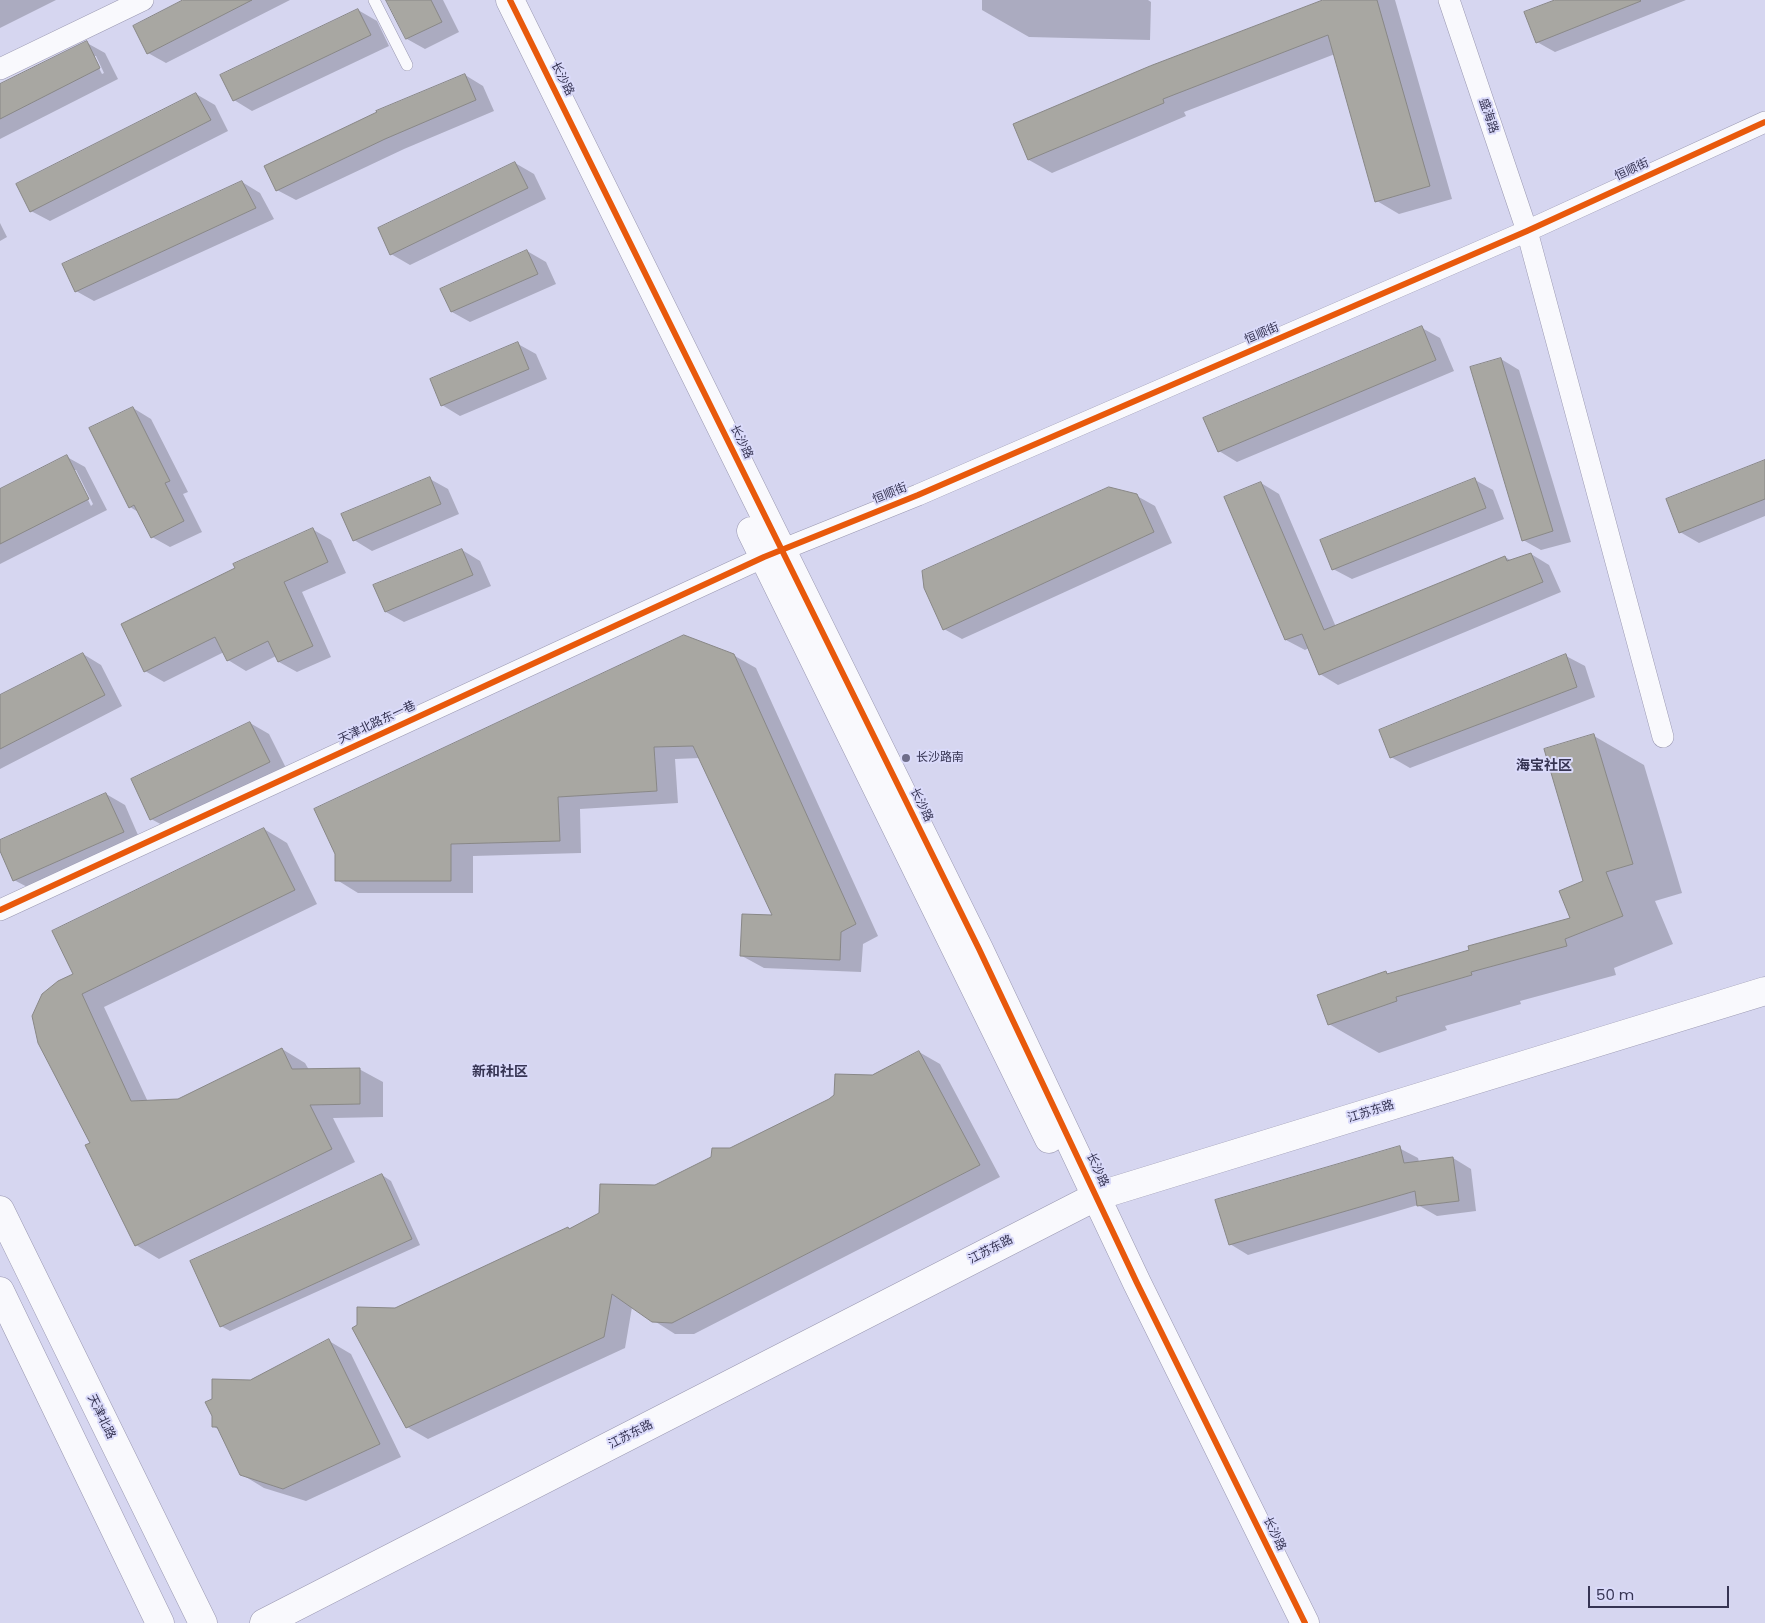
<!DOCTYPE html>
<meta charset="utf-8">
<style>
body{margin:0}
#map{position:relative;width:1765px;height:1623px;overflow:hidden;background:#d6d6f0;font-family:Poppins,sans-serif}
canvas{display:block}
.scale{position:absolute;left:1588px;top:1586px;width:141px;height:22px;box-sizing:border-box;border:2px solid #363453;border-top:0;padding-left:6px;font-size:15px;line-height:18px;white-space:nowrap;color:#363453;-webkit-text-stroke:4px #dadafa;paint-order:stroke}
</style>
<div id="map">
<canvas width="1765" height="1623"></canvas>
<div class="scale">50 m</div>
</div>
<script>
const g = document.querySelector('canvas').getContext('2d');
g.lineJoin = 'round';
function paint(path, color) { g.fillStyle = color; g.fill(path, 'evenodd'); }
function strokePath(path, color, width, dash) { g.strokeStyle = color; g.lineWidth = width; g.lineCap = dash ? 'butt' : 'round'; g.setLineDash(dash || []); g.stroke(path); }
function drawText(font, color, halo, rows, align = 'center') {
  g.font = font + ' Poppins,"Noto Sans SC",sans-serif'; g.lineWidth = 4; g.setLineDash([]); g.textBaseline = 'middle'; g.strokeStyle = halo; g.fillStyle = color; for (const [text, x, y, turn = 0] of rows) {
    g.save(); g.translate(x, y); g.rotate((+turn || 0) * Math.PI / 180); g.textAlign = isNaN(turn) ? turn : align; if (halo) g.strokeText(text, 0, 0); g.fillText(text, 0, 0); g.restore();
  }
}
const shadow = new Path2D(`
 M0 0H56L0 28Z
 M186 0H290L166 63 148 53Z
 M388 0H443L459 32 425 49 407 39Z
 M982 0H1148L1151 2 1150 40 1029 37 982 10Z
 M1328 0H1395L1452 199 1399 214 1377 201 1335 54 1184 112 1186 116 1052 173 1029 160 1015 125Z
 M1558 0H1686L1555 52 1537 42Z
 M358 10 377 21 389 46 252 111 234 100 222 76Z
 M87 43 105 53 118 79 0 139V86ZM93 56H96L104 73 102 74Z
 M465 75 483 86 494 111 404 149 296 200 277 190Z
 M196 94 215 105 228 131 50 221 31 211Z
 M515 163 534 174 546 199 410 265 391 254Z
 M242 182 260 193 274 219 94 301 76 291Z
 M0 223 7 237 0 241Z
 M527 251 546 262 556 284 470 322 452 312Z
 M1422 328 1440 338 1454 371 1237 462 1219 451Z
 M518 344 536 354 547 379 460 416 442 405Z
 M1501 359 1519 370 1571 542 1541 550 1523 540Z
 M133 408 151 419 188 492 183 494 202 532 170 547 152 537 140 513 130 507Z
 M67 457 85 467 107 510 0 564V490ZM73 470H76L93 504 91 506Z
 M1765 461V516L1699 543 1680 532Z
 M430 479 448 489 459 514 372 551 354 540Z
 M1475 480 1493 490 1504 519 1352 579 1333 569Z
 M1261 483 1279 494 1336 627 1505 557 1512 561 1531 554 1549 565 1561 592 1338 685 1320 674 1309 648 1305 650 1286 640Z
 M1137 496 1155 506 1172 543 962 639 944 629Z
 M312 529 331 540 346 573 302 592 331 657 297 672 279 662 276 656 246 671 228 660 224 652 164 682 145 671Z
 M462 550 480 561 491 586 404 622 386 612Z
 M83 654 101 665 122 706 0 769V697Z
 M733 655 756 668 878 936 863 944 861 972 764 968 742 956 774 916 700 758 675 759 678 803 580 809 581 853 473 856V893H358L337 880Z
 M1566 656 1585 666 1595 697 1410 768 1391 757Z
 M250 723 269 734 288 772 170 829 151 819Z
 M1594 736 1644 765 1682 893 1655 901 1673 944 1614 968 1616 975 1520 1001 1521 1004 1445 1026 1447 1030 1379 1053 1329 1024 1386 973 1390 974 1571 919 1585 882Z
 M106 794 125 805 141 842 33 890 14 880 0 847V841Z
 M264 829 287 843 317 904 104 1007 148 1102 178 1101 282 1049 305 1063 309 1070 359 1069 383 1082V1117L333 1118 355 1162 159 1259 136 1245 92 1143 74 974Z
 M919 1052 940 1064 1000 1177 694 1334H675L632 1307 625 1348 428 1439 407 1427 395 1309 601 1214 829 1100Z
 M1399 1148 1418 1158 1419 1162 1453 1158 1471 1169 1476 1211 1437 1216 1418 1205 1248 1255 1230 1244Z
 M382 1175 391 1181 420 1245 230 1331 221 1326Z
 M329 1341 351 1354 401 1457 306 1501 264 1488 241 1474 219 1430 213 1426 250 1381Z`);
const building = new Path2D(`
 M183 0H252L147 54 133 26Z
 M386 0H431L442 22 406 39Z
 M1323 0H1377L1430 186 1375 202 1328 35 1163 99 1164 103 1028 160 1013 124 1150 66Z
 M1555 0H1640L1641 1 1536 43 1524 12Z
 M358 9 371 35 233 101 220 75Z
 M87 41 100 68 0 119V84Z
 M465 74 476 100 385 139 276 191 264 166 377 112 376 111Z
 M196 93 211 120 30 212 16 184Z
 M515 162 528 188 390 255 378 228Z
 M242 181 256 208 75 292 62 264Z
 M527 250 538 274 451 312 440 289Z
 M1422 326 1436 360 1218 452 1203 418Z
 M518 342 529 369 441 406 430 379Z
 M1501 358 1553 531 1522 541 1470 367Z
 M133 407 170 481 165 483 184 521 151 538 134 505 129 508 89 428Z
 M67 455 89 499 0 544V489Z
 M1765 460V499L1679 533 1666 499Z
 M430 477 441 504 353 541 341 514Z
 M1475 478 1486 508 1332 570 1320 540Z
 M1261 482 1324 630 1505 556 1507 561 1531 553 1543 582 1319 675 1302 634 1285 640 1224 497Z
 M1109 487 1137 494 1154 532 943 630 924 588 922 571Z
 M313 528 328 562 284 582 313 646 278 662 268 641 227 661 215 637 144 672 121 624 235 568 233 564Z
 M462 549 473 575 385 612 373 585Z
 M684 635 734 654 856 924 841 932 840 960 740 956 742 914 772 915 693 746 654 747 657 791 558 797 560 841 451 844V881H335V854L314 809Z
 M83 653 105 695 0 749V695Z
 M1566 654 1577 687 1390 758 1379 730Z
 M250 722 270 762 150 820 131 779Z
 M1594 734 1633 864 1606 872 1623 916 1565 939 1567 946 1471 972 1472 975 1396 997 1397 1001 1328 1025 1317 995 1386 971 1387 974 1469 950 1468 946 1570 918 1559 891 1583 881 1544 749Z
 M106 793 124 832 13 881 0 851V840Z
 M264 828 295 890 82 994 131 1101 178 1099 282 1048 292 1069 360 1068V1104L310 1105 332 1149 135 1246 85 1145 90 1143 38 1043 32 1016 42 994 58 981 73 974 52 931Z
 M919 1051 980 1165 672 1323 652 1322 612 1294 604 1337 406 1428 352 1328 357 1325V1307L395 1308 568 1227 569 1229 599 1213 600 1184 655 1185 711 1157 712 1148H730L829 1099 834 1095 835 1074 872 1075Z
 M1400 1146 1404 1163 1453 1157 1459 1201 1417 1206 1415 1191 1229 1245 1215 1200Z
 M382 1174 412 1239 220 1327 190 1261Z
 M329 1339 380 1444 283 1489 240 1475 217 1427H212V1416L205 1402 212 1399V1379L250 1380Z`);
const lane = new Path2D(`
 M374 0 407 65`);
const street = new Path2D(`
 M1449 0 1527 231 1663 737
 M0 69 143 0
 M0 910 764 557 918 495 1527 231 1765 122`);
const secondary = new Path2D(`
 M510 0 979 949 1137 1283 1305 1623
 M751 531 1049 1139
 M0 1210 203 1623
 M0 1291 160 1623
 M264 1623 1097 1196 1765 991`);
const cycleway = new Path2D(`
 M510 0 979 949 1137 1283 1305 1623
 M0 910 764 557 918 495 1527 231 1765 122`);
const markers = [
 [906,758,5,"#6e6d8a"]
];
const streetNames = [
 ["长沙路",562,79,63],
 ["盛海路",1488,116,71],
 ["恒顺街",1632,170,-25],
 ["恒顺街",1262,334,-23],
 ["长沙路",741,442,64],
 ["恒顺街",890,494,-22],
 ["天津北路东一巷",377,723,-25],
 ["长沙路",921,805,64],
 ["江苏东路",1371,1112,-17],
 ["长沙路",1097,1170,65],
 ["江苏东路",991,1250,-27],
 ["天津北路",101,1417,64],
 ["江苏东路",631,1435,-27],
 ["长沙路",1274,1534,64]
];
const poiNames = [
 ["长沙路南",916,758]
];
const neighbourhoodNames = [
 ["海宝社区",1544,766],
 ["新和社区",500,1072]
];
paint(shadow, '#0003');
paint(building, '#a8a7a2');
strokePath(building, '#888786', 1);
strokePath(lane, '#9997b0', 12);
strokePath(street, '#9997b0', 22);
strokePath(secondary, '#9997b0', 29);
strokePath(lane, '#f9f9fd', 11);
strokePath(street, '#f9f9fd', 21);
strokePath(secondary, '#f9f9fd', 28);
strokePath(cycleway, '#e8590c', 6);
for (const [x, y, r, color] of markers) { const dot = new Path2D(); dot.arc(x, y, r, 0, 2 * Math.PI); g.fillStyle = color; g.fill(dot); strokePath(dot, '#dadafa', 2); }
drawText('12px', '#363453', '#dadafa', streetNames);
drawText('12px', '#363453', '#dadafa', poiNames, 'left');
drawText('bold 14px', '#363453', '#dadafa', neighbourhoodNames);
</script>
